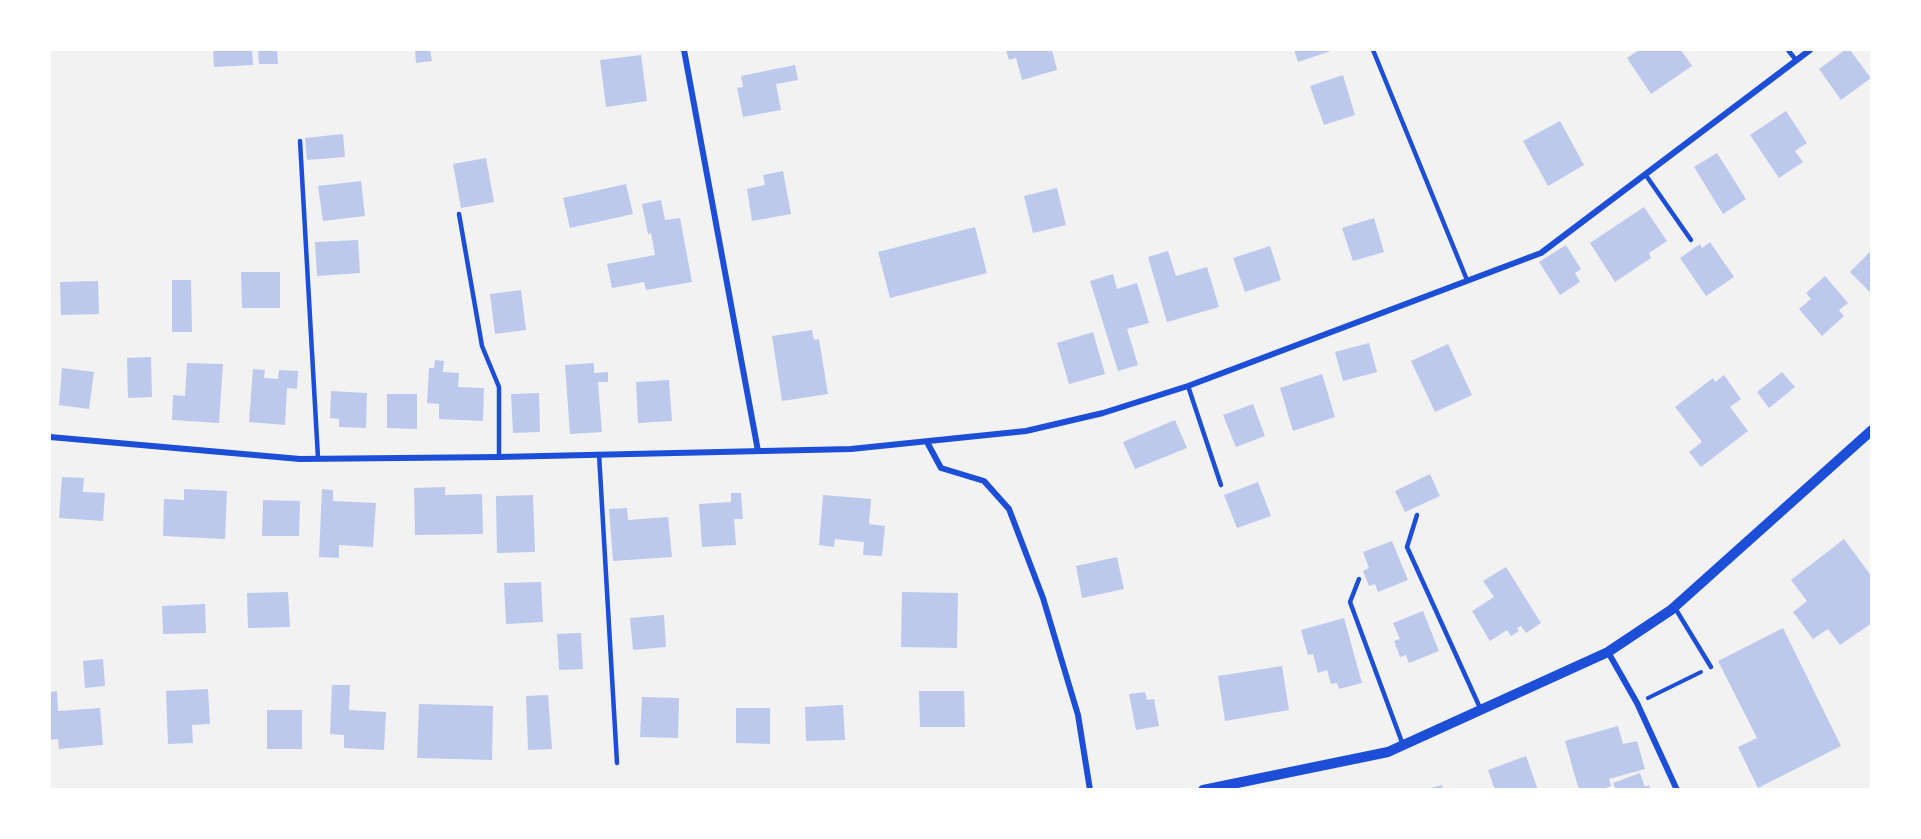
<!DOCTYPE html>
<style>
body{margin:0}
#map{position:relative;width:1921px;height:839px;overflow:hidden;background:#f2f2f2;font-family:"Source Sans 3",sans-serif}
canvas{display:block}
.frame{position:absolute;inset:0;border:51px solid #fff;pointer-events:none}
</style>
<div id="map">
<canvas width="1921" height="839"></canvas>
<div class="frame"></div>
</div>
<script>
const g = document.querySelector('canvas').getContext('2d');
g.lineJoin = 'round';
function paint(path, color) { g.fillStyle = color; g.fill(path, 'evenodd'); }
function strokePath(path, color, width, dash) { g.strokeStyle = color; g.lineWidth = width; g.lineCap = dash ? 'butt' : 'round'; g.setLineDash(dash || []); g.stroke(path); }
const building = new Path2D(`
 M213 50H252L253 65 214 67Z
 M258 50H277L278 64H259Z
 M415 50H430L432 61 416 63Z
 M1006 50H1052L1057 70 1022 80 1016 58 1009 60Z
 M1294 50H1334L1298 62Z
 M1639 50H1681L1692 66 1651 94 1627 58Z
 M1845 50H1850L1871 78 1841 100 1819 69Z
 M641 55 647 101 606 107 600 60Z
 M795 65 798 80 776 84 781 110 743 117 737 88 743 87 741 76Z
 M1343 75 1355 115 1324 125 1310 86Z
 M1786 111 1807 143 1795 151 1803 162 1779 178 1750 135Z
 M1560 121 1584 165 1548 186 1523 141Z
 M343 134 345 157 307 160 305 138Z
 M1717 153 1746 199 1723 214 1694 167Z
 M486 158 494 202 461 208 453 164Z
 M783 171 791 214 752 221 747 189 765 185 763 175Z
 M361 181 365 216 323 221 318 186Z
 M626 184 633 214 570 228 563 198Z
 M1057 188 1066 225 1033 233 1024 196Z
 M661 200 665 220 680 218 692 282 646 290 644 282 612 288 607 264 655 255 651 233 648 234 642 204Z
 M1644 207 1667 241 1649 253 1651 258 1615 282 1590 243Z
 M1374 218 1384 252 1353 261 1342 228Z
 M975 227 987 273 890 298 878 252Z
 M358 240 360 273 317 276 315 242Z
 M1710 242 1734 277 1706 296 1680 258 1700 244 1702 248Z
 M1566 245 1581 269 1575 273 1580 282 1560 295 1539 262Z
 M1270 246 1281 280 1245 292 1233 258Z
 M1872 250V294L1850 272Z
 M1168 251 1176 276 1207 267 1219 307 1167 322 1148 257Z
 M241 272H280V308H242Z
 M1113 274 1117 289 1137 283 1149 323 1127 329 1138 365 1118 371 1090 281Z
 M1825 276 1848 303 1839 310 1844 316 1822 336 1799 309 1811 299 1806 293Z
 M172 280H191L192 332H172Z
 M98 281 99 314 61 315 60 282Z
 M521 290 526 330 495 334 490 294Z
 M812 330 814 340 819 339 828 394 782 401 772 336Z
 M1093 332 1105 374 1069 384 1057 343Z
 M1369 343 1377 372 1343 381 1335 352Z
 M1448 344 1472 395 1435 412 1411 361Z
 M151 357 152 397 128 398 127 358Z
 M435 360 444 361 443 372 459 373 458 387 484 388 483 421 439 419V404L427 403 429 368H434Z
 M187 363 223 364 219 423 172 420 173 395 185 396Z
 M594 363V373L608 372V382H598L602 432 570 434 565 365Z
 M62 368 94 372 89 409 59 405Z
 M253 369 265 370 264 378 278 379 279 370 298 371 297 389 287 388 285 425 249 422Z
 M1782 372 1795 387 1769 408 1757 392Z
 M1322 374 1335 417 1293 431 1280 388Z
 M1724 375 1741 399 1730 407 1748 431 1701 467 1689 452 1702 442 1675 407 1713 378 1715 382Z
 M669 380 672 421 638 423 636 382Z
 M331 391 367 393 366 428 339 427V419L330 418Z
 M539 393 540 432 513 433 511 394Z
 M387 394H417V429L387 428Z
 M1253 404 1265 436 1236 447 1223 415Z
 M1175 420 1187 448 1135 469 1123 442Z
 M1430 474 1440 496 1405 512 1395 491Z
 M62 477 84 478 83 492 105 493 103 521 59 518Z
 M1258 482 1271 516 1237 528 1224 495Z
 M445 487V495L482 494 483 534 415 535 414 488Z
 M184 489 227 491 225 539 163 536 164 499 184 500Z
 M322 489 333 490V501L376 503 373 547 339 545V558L319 557Z
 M731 493H741L743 519H734L736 545 702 547 699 504 731 502Z
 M533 495 535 552 497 553 496 496Z
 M823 495 871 499 869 524 885 526 882 556 863 555 864 542 835 539 834 547 819 545Z
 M263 500 300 501 299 536H262Z
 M627 508 628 520 668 517 672 557 613 561 609 509Z
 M1844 539 1872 577V623L1840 645 1828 629 1813 639 1793 612 1807 601 1791 580Z
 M1392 541 1408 580 1378 592 1375 584 1369 586 1363 571 1369 568 1363 552Z
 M1117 557 1124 589 1082 598 1076 566Z
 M1506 567 1541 623 1526 633 1521 626 1517 628 1519 631 1511 636 1507 630 1490 641 1472 611 1494 597 1483 581Z
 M541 582 543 622 506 624 504 583Z
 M288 592 290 627 248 628 247 593Z
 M902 592 958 593 957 648 901 647Z
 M205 604 206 633 163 634 162 606Z
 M1423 611 1439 651 1409 663 1406 655 1400 657 1394 641 1400 639 1393 623Z
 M664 615 666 647 633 650 630 618Z
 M1344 618 1362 683 1339 689 1337 683 1331 684 1327 670 1318 673 1313 654 1308 655 1301 630Z
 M1783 628 1841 746 1758 788 1738 747 1757 738 1718 661Z
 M581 633 583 669 559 670 557 634Z
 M103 659 105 686 85 688 83 661Z
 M1282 666 1289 710 1225 721 1218 676Z
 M332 685H350L349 710 386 712 384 750 344 748V735L330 734Z
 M208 689 210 724 192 725 193 743 168 744 166 691Z
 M57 691 58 711 100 708 103 745 59 749 58 739 50 740V692Z
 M919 691H964L965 727H920Z
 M1145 692 1147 700 1154 699 1159 726 1136 730 1129 694Z
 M548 695 552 749 528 750 526 696Z
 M642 697 679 698 678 738 640 737Z
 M419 704 493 706 492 760 417 758Z
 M843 705 845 740 806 741 805 707Z
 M736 708H770V744L736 743Z
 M267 710H302V749H267Z
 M1618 726 1623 744 1637 741 1645 769 1609 779 1611 786 1600 790H1579L1565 741Z
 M1526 756 1538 790H1495L1488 770Z
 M1640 773 1645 787 1649 785 1651 790H1616L1613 783Z
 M1442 785 1443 790H1427V789Z`);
const path = new Path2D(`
 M1648 698 1701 672`);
const service = new Path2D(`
 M1373 50 1467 280
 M1788 50 1796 60
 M300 141 318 458
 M1645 174 1691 240
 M459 214 482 346 499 387V457
 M1188 386 1221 485
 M599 454 617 763
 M1417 515 1407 547 1481 710
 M1359 579 1350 602 1403 745
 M1675 608 1711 667`);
const minor = new Path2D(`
 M684 50 758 451
 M50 437 300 459 499 457 851 449 1026 431 1103 413 1188 386 1541 253 1810 50
 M927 442 941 468 984 481 1009 509 1043 598 1078 715 1090 790
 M1608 652 1637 703 1677 790`);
const tertiary = new Path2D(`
 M1203 790 1388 752 1608 652 1671 610 1872 430`);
paint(building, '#bdc9ec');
strokePath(path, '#1d4ed8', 4);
strokePath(service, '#1d4ed8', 4.5);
strokePath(minor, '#1d4ed8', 6);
strokePath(tertiary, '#1d4ed8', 10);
</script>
